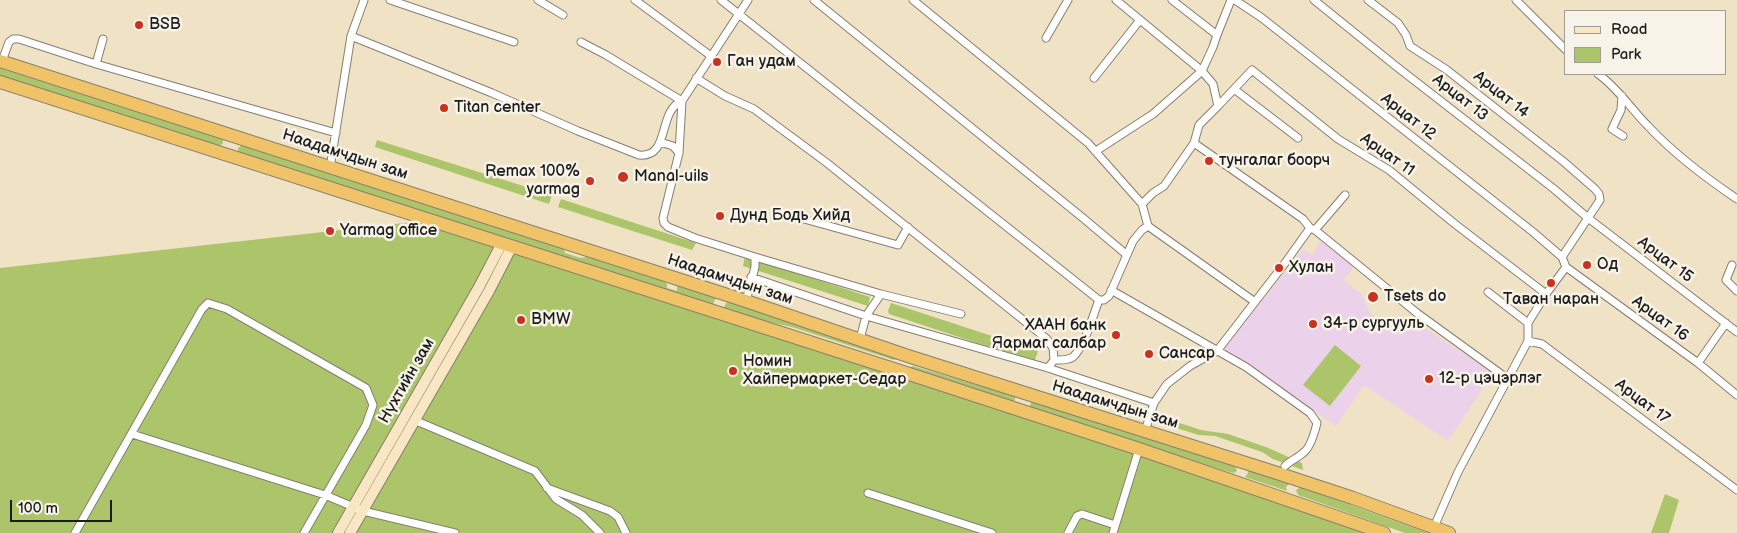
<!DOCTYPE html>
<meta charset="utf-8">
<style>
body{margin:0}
#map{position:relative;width:1737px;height:533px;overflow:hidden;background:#f0e2c5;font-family:"Balsamiq Sans",sans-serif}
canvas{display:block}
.legend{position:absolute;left:1564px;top:10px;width:162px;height:65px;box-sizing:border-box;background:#f7f3e8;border:1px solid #9f9d96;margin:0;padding:6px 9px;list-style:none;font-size:15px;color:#1c1c1c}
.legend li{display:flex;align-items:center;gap:10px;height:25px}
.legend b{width:25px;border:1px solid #9f9d96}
.scale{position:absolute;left:10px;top:500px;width:102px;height:22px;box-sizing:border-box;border:2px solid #1c1c1c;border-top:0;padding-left:6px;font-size:15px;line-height:18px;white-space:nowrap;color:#1c1c1c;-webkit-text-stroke:4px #f7f3e8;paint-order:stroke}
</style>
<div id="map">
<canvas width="1737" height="533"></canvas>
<ul class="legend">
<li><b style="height:6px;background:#f9e7c3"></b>Road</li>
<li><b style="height:14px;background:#acc56b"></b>Park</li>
</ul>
<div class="scale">100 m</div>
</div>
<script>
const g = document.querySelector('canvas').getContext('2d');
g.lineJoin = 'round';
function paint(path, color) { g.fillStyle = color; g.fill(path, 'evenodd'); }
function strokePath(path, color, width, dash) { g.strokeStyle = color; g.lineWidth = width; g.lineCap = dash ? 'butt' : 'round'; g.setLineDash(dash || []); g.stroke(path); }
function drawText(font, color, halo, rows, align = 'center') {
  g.font = font + ' "Balsamiq Sans",sans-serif'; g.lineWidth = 5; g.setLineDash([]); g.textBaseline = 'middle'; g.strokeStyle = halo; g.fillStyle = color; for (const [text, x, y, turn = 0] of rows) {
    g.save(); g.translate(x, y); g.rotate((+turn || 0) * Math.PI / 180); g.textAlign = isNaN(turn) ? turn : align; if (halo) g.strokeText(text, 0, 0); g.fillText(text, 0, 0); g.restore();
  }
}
const built = new Path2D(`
 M1320 241 1354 267 1344 280 1362 295 1370 313 1396 335 1409 317 1493 373 1448 441 1364 385 1336 426 1223 350 1303 249 1312 256Z`);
const green = new Path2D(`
 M0 68 220 138 223 140V144L217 146 0 76Z
 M377 140 552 195 549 204 375 147Z
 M242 145 564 249 565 253 581 258 587 257 665 282 667 284V288L677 291V286L716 298 713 304 724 308 726 303 729 302 897 356 898 358 894 360 792 327 764 321 1377 533H0V268L440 219 238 152V148Z
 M561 199 696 243 692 250 558 207Z
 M745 256 870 297 868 306 743 266Z
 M891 303 1038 351 1035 360 977 343 889 314 888 311Z
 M1335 345 1361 366 1330 406 1303 385Z
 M913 366 983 387 1016 395 1014 402 910 368Z
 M1032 400 1235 465 1237 471 1234 473 1229 472 1029 408Z
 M1155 415 1201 430 1228 434 1266 447 1302 463 1303 470 1273 459 1262 452 1215 436 1199 435 1154 421Z
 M1247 468 1290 483 1286 487 1287 491 1245 477 1248 473Z
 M1301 487 1428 533H1405L1298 495 1296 490Z
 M1665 494 1679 500 1669 533H1651Z`);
const street = new Path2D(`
 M390 0 514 42
 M538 0 563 15
 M635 0 711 56
 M721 0 1099 300
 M748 0 682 101 679 153 663 218 664 223 668 227 695 238 755 257 881 294 961 314
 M814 0 1083 218 1127 255
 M913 0 1088 143 1142 204 1148 226 1255 302
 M1172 0 1217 35
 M1231 0 1217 35 1213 47 1202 71 1213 84 1218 106 1199 125 1194 143 1303 219 1310 228 1315 230 1417 313 1508 379
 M1235 0 1262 18 1533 232 1562 257
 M1314 0 1397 67 1554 189 1588 218 1737 332
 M1368 0 1398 23 1406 35 1410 46 1447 70 1564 162 1595 189 1599 194 1600 200 1562 257 1566 267 1546 294 1528 323V341L1458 472 1434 527
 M1516 0 1566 50
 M351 36 492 93 578 131 639 155C671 158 657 111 682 101
 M1046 38 1068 0
 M581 42 606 55 682 101
 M2 61 9 42 13 39H19L96 64 336 133
 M96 64 103 39
 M1598 74C1618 88 1631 109 1648 126 1674 154 1706 178 1737 199
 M696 78 725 96 754 109 827 163 1047 339 1053 348 1054 360 1048 368
 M1094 78 1140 20
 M1234 89 1298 138
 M1622 96 1621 110 1612 129 1623 136
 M1218 106 1252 70 1338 139 1389 170 1455 224 1546 294
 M660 142 673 146 679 153
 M1096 151 1153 114 1202 71 1116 0
 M330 168 351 36 364 0
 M1142 204 1153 193 1164 186 1194 143
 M804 219 898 245 908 227
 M1315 230 1345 195
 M1732 265 1726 280 1737 291
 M1566 267 1698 363 1737 395
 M751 277 866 316 1048 368 1154 403
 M1111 290 1246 367 1310 413 1317 423C1315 431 1311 447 1304 452 1298 458 1291 460 1285 466
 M1488 292 1528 323
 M1099 300H1104L1109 296 1133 241 1142 230 1148 226
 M746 301 755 267V257
 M860 339 866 316 881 294
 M1528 341 1542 344 1737 490
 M1054 360C1060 360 1067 361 1073 357 1085 346 1093 315 1099 300
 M1698 363 1726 323
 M414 420 535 471 556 499 582 515 600 533
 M1145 431 1154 403 1167 384 1190 366 1217 351 1285 263 1310 228
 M132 434 325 495 363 511 455 533
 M547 488 610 511 618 517 626 533
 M868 493 992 533
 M75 533 202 309 208 303 227 309 366 388 373 405 366 425 304 533
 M1068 533 1077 516 1082 514 1115 525
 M1113 533 1139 449`);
const secondary = new Path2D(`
 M338 533 479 287 502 243
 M350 533 489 291 512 246`);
const highway = new Path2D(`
 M0 61 746 301 908 356 1274 472 1353 498 1449 533
 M0 82 903 372 1139 449 1384 533`);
const markers = [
 [139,25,5,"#c8321e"],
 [717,62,5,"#c8321e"],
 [444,108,5,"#c8321e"],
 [1209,161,5,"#c8321e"],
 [623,177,6,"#c8321e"],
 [590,181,5,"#c8321e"],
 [720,216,5,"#c8321e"],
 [330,231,5,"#c8321e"],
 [1587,265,5,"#c8321e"],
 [1279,268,5,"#c8321e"],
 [1551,283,5,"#c8321e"],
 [1373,297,6,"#c8321e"],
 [521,320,5,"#c8321e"],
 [1313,324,5,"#c8321e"],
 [1116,335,5,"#c8321e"],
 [1149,354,5,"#c8321e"],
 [733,371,5,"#c8321e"],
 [1429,379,5,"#c8321e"]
];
const poiNames = [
 ["BSB",149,25],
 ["Ган удам",727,62],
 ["Titan center",454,108],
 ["тунгалаг боорч",1219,161],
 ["Remax 100%",580,172,"right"],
 ["yarmag",580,190,"right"],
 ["Manal-uils",634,177],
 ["Дунд Бодь Хийд",730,216],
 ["Yarmag office",340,231],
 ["Од",1597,265],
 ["Хулан",1289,268],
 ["Tsets do",1384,297],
 ["Таван наран",1551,300,"center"],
 ["BMW",531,320],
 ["34-р сургууль",1323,324],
 ["ХААН банк",1106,326,"right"],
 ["Яармаг салбар",1106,344,"right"],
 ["Сансар",1159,354],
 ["Номин",743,362],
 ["Хайпермаркет-Седар",743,380],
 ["12-р цэцэрлэг",1439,379]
];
const streetNames = [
 ["Арцат 14",1501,95,38],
 ["Арцат 13",1460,98,38],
 ["Арцат 12",1408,117,38],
 ["Наадамчдын зам",345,155,18],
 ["Арцат 11",1387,155,35],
 ["Арцат 15",1665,260,37],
 ["Наадамчдын зам",730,280,18],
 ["Арцат 16",1660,319,36],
 ["Нүхтийн зам",407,381,-60],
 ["Арцат 17",1642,402,37],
 ["Наадамчдын зам",1115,405,17]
];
paint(built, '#ecd1ea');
paint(green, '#acc56b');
strokePath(street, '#867f70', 9);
strokePath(secondary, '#867f70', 12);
strokePath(highway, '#867f70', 14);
strokePath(street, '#fff', 7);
strokePath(secondary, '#f9e7c3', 10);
strokePath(highway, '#f0c369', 12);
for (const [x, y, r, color] of markers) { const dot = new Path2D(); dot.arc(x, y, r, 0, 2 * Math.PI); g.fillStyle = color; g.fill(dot); strokePath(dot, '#f7f3e8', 2); }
drawText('16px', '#1c1c1c', '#f7f3e8', poiNames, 'left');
drawText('16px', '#1c1c1c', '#f7f3e8', streetNames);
</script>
